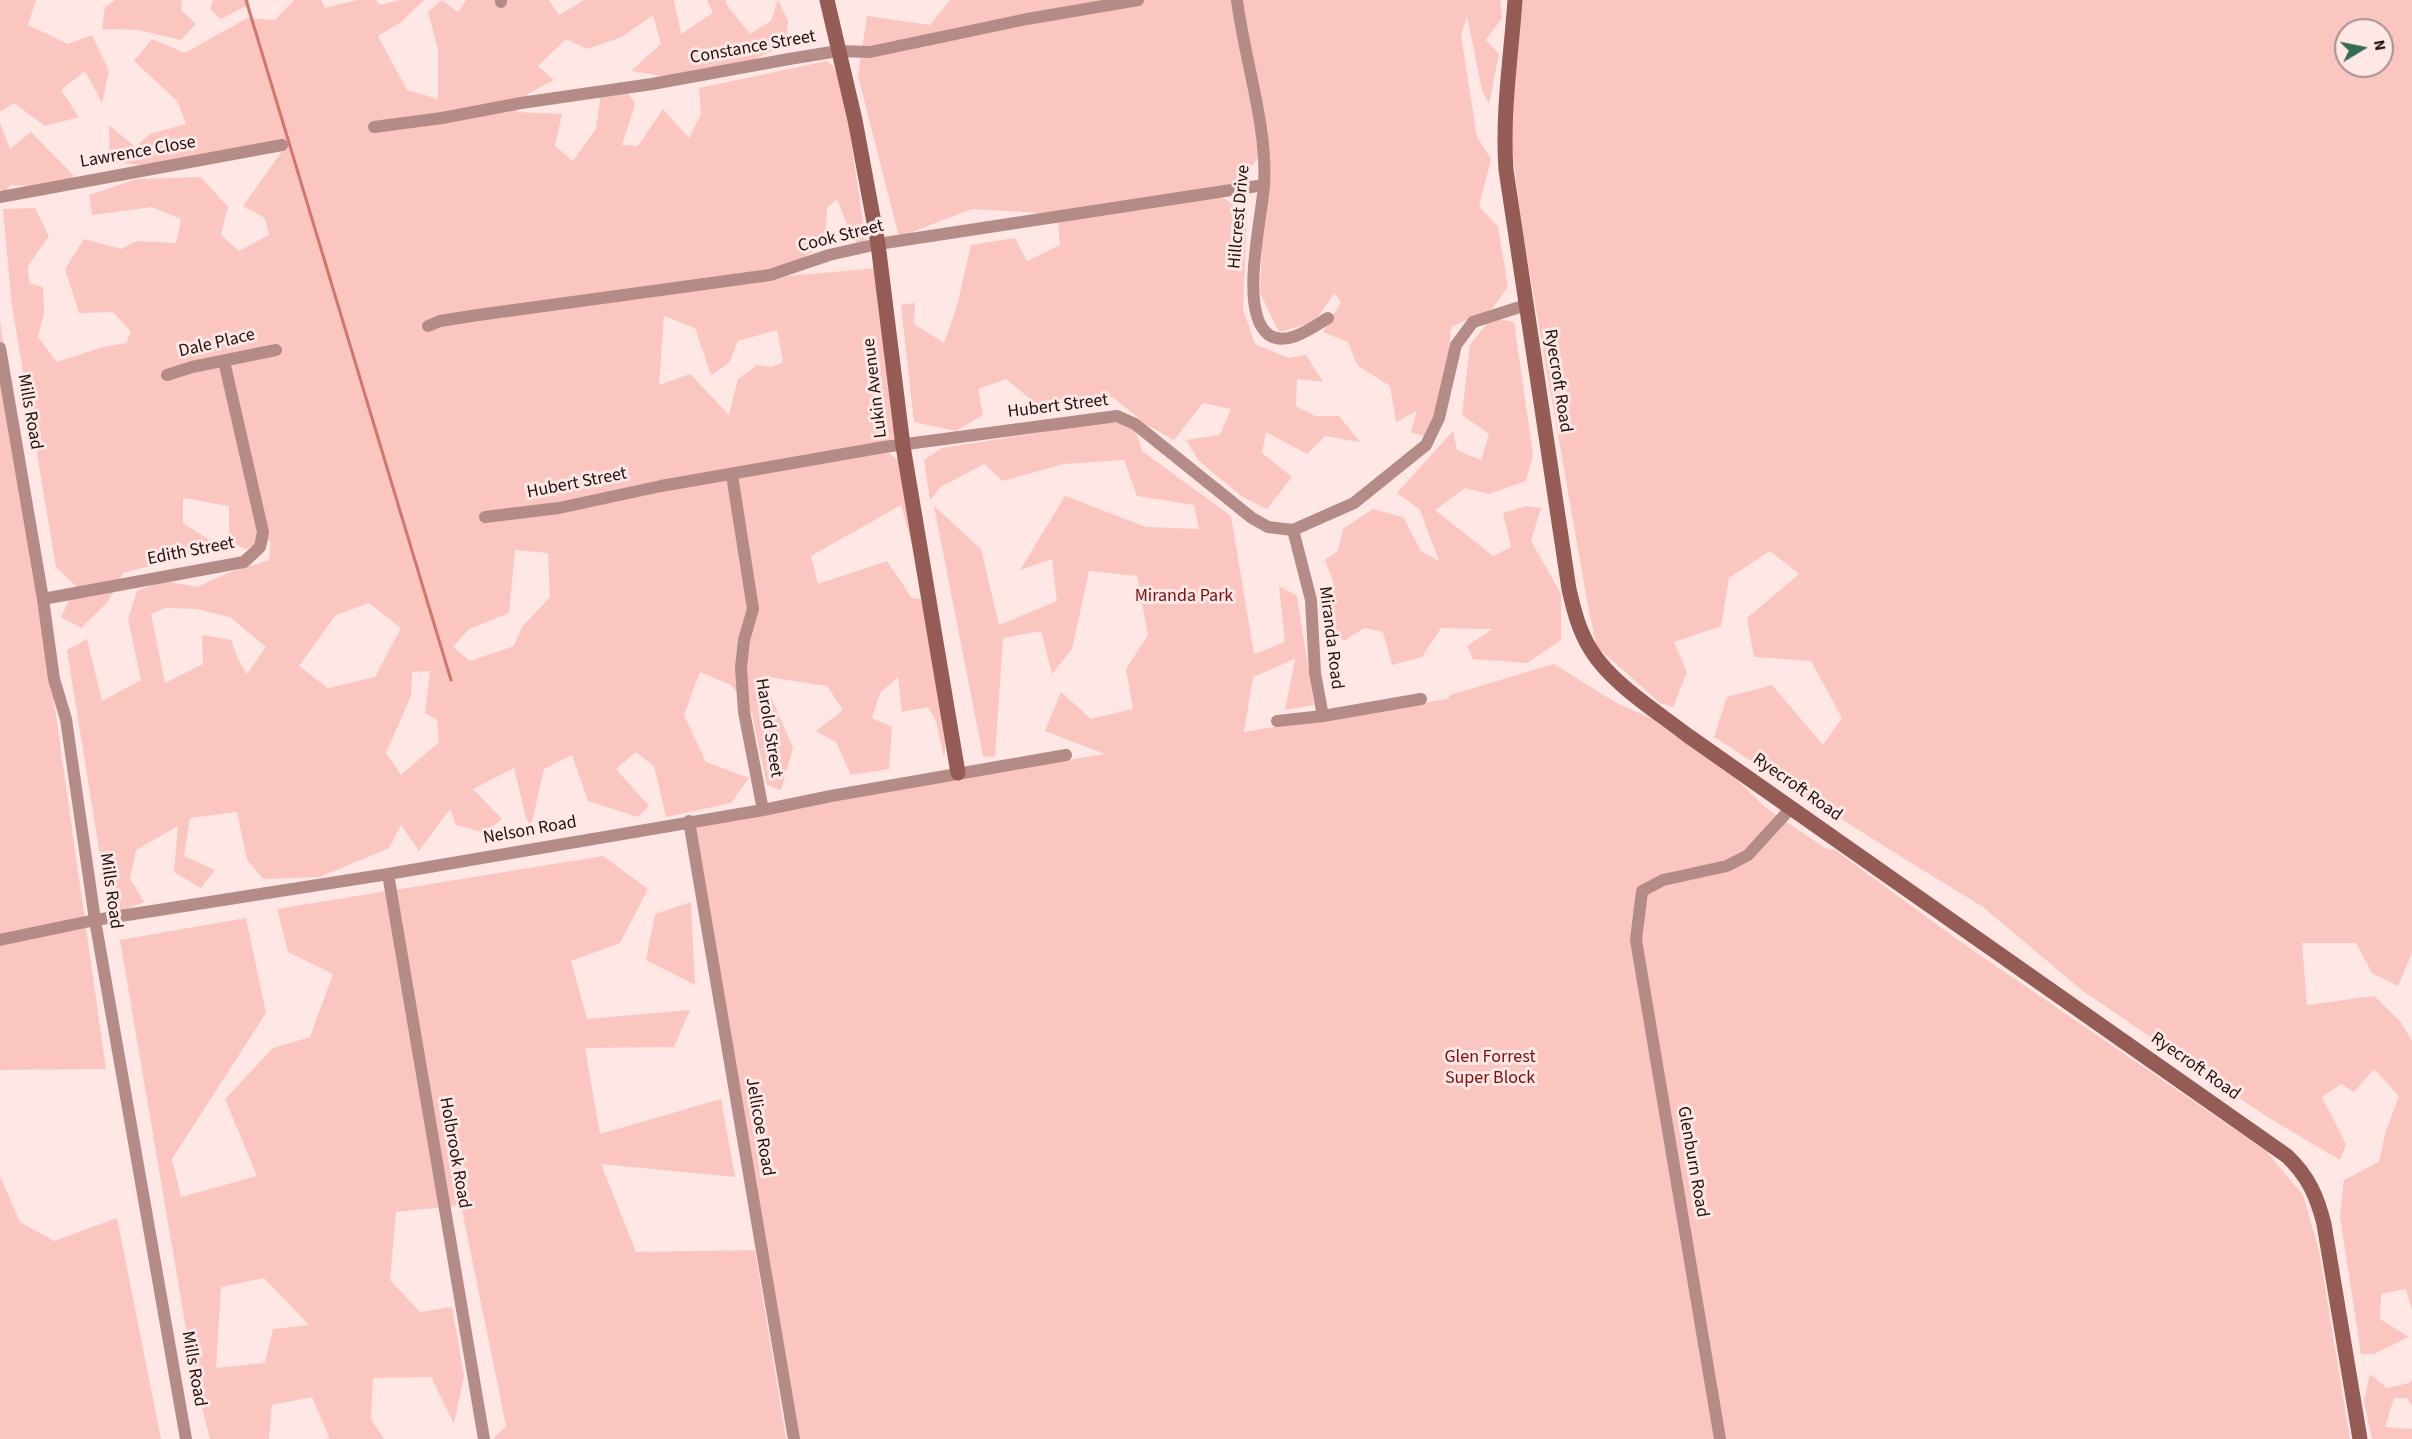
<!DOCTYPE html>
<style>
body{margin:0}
#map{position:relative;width:2412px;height:1439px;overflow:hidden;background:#fee7e4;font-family:"Source Sans 3",sans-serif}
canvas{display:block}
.north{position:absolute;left:2334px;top:18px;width:60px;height:60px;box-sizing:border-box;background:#fee7e4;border:2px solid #a59290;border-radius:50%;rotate:80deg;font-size:16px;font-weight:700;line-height:24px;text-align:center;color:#1f1311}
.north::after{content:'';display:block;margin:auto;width:21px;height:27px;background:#316b53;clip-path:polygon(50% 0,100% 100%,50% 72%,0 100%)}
</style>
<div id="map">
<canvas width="2412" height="1439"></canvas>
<div class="north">N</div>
</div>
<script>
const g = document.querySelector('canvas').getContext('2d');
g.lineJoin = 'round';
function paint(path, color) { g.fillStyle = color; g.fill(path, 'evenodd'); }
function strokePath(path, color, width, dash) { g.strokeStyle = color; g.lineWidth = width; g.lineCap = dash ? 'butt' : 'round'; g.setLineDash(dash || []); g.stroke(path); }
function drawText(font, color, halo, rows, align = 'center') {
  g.font = font + ' "Source Sans 3",sans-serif'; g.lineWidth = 6; g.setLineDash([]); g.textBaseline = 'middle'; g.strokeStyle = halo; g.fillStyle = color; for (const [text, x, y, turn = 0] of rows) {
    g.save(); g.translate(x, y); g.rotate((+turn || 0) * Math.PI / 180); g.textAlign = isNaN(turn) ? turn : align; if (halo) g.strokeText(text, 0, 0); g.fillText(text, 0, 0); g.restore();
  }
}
const green = new Path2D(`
 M0 0H36L28 25 68 44 92 35 109 71 102 103 85 71 61 90 79 117 45 126 14 103 0 112Z
 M115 0H182L181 10 196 24 181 40 138 30 102 29 105 7Z
 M213 0H249L250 4 221 19 210 9Z
 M294 0H321L325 8 357 0H376L380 5 400 0H424L400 23 378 36 407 90 438 99V49L428 12 442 0 458 12 466 0H549L559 15 584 0H674L681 34 713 13 707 0H726V4L750 34 771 21 778 0 788 21 786 45 737 67 675 78 631 71 661 44 653 15 622 37 587 49 566 39 538 66 554 80 528 94 516 112 562 114 555 146 573 161 596 129 601 92 621 81 635 104 622 145 638 146 663 109 689 138 701 114 699 88 827 61 841 74 867 249 853 240 837 199 827 208 825 243 775 277 879 268 902 435 881 446 907 469 918 566 901 505 811 556 818 584 887 561 912 598 931 601 948 722 944 758 936 721 928 707 902 712 898 677 880 693 872 718 892 727 889 769 851 775 836 742 816 731 843 710 827 686 762 676 793 748 781 790 767 785 752 714 731 685 700 672 684 715 706 762 749 778 731 803 666 817 654 766 636 752 616 769 649 806 638 817 588 801 572 755 544 769 531 826 526 818 514 768 473 789 502 819 485 833 456 825 450 809 419 851 401 825 389 848 320 877 263 879 247 860 237 812 190 818 184 856 215 870 201 888 174 872 178 826 136 850 130 879 144 902 117 913 105 887 67 650 87 639 102 701 141 680 128 619 137 591 164 581 197 587 228 573 269 560 271 540 245 549 229 541V506L183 498V523L214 543 203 552 123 573 107 603 81 628 61 617 76 586 56 567 12 306 3 209 35 208 49 236 28 266 29 283 43 287 44 313 38 337 57 362 103 347 126 343 131 332 113 312 79 313 65 269 84 239 121 249 137 241 176 243 181 219 152 207 92 215 89 195 137 179 201 177 228 207 221 235 239 251 269 235 265 218 243 206 288 143 217 154 163 167 110 162 109 125 135 147 150 134 186 124 177 101 134 61 152 39 185 53 247 18 275 20ZM664 316 695 328 711 375 729 363 738 341 777 330 783 362 772 367 757 365 738 379 729 415 690 374 659 385ZM515 550 548 553 550 597 522 627 514 646 470 661 453 647 469 629 509 613ZM369 603 401 628 375 677 328 688 299 666 336 615ZM165 608 197 609 230 617 266 647 247 674 238 659 231 640 202 635 203 664 165 683 151 614ZM430 671 425 713 437 720 439 742 401 775 386 753 411 696 412 672Z
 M950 0H1500L1502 18 1486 40 1499 54 1489 104 1482 90 1467 16 1461 36 1477 137 1491 159 1479 206 1498 227 1508 287 1492 309 1451 327 1447 375 1429 438 1411 432 1417 411 1396 422 1390 386 1357 365 1348 342 1323 332 1341 302 1334 293 1315 322 1279 332 1260 293 1263 221 1271 172 1257 159 1237 185 1206 189 1247 211 1243 309 1255 344 1288 358 1306 355 1323 382 1297 379 1296 406 1315 416H1339L1360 442 1325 436 1307 454 1266 432 1262 453 1292 477 1267 509 1244 498 1199 461 1186 440 1220 435 1231 409 1203 403 1174 440 1147 425 1113 397 1039 406 1006 379 978 389 983 415 956 431 914 422 901 305 915 303 914 324 944 343 957 306 971 245 1015 238 1027 261 1060 245 1057 214 972 209 899 237 858 76 867 16 930 25Z
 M1519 0H1668L1670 2V0H2412V953L2398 986 2372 973 2356 943H2302L2307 1005 2374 996 2400 1021 2412 1041V1310L2406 1289 2381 1294 2380 1319 2409 1337 2374 1354H2361L2340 1216 2344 1180 2379 1162 2385 1134 2399 1096 2374 1069 2354 1092 2341 1084 2322 1097 2346 1144 2340 1160 2266 1116 2083 991 1983 907 1887 848 1714 737 1727 697 1772 685 1823 745 1842 718 1811 661 1754 657 1747 618 1799 574 1770 551 1729 578 1721 626 1674 642 1687 672 1673 707 1660 703 1597 647 1589 612 1522 229 1510 131ZM2346 30H2382V66H2346Z
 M0 123 10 149 31 132 74 176 54 187 11 185 4 192 0 189Z
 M1491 318 1514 322 1533 455 1526 481 1489 494 1465 488 1435 510 1493 556 1511 547 1503 513 1526 506 1541 508 1531 541 1561 594V640L1527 663 1473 659 1467 646 1493 629 1441 628 1422 657 1392 665 1383 632 1364 628 1344 641 1334 632V584L1325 560 1338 551 1343 529 1373 509 1403 517 1421 551 1439 561 1420 510 1397 493 1453 431 1457 450 1481 460 1489 434 1462 415 1470 345Z
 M0 320 106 1069 0 1070Z
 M1103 420 1134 426 1142 451 1231 516 1254 654 1285 642 1279 586 1297 596 1314 705 1285 710 1295 659 1253 677 1244 732 1448 699 1450 695 1554 664 1618 704 1649 717 1736 779 1766 808 1825 848 1835 850 1958 940 2266 1151 2303 1195 2319 1251 2350 1439H794L689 821 1105 754 1045 731 1061 692 1091 719 1133 709 1126 669 1148 635 1137 576 1089 571 1072 649 1052 674 1041 631 1003 638 995 757 983 756 934 506 981 549 999 625 1057 601 1052 559 1020 570 1065 496 1146 527 1199 529 1194 505 1137 496 1124 460 1064 464 1003 481 984 464 941 487 930 500 924 460 942 448 1038 433Z
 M603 856 648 889 620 943 571 961 587 1019 690 1010 674 1047 585 1048 600 1134 721 1099 735 1177 601 1164 636 1252 755 1250 786 1439H493L506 1426 461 1205 396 1212 390 1280 420 1312 452 1307 464 1376 454 1424 431 1377 373 1378 371 1419 384 1439H327L329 1437 312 1397 272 1405 269 1439H210L194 1376 120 940 246 918 266 1013 172 1159 181 1197 257 1176 225 1099 273 1048 310 1037 333 974 288 952 277 909ZM264 1278 309 1325 273 1329 265 1363 216 1368 221 1287Z
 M691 902 695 985 646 960 655 914Z
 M0 1176 20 1222 54 1241 117 1218 161 1439H0Z
 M2370 1374 2387 1388 2409 1383 2412 1380V1406L2407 1398H2394L2385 1427 2412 1429V1439H2372L2364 1401Z`);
const stream = new Path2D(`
 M246 0 451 680`);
const street = new Path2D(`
 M501 0V2
 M1237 0C1244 58 1268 127 1264 185 1262 218 1238 313 1269 335 1287 347 1313 327 1328 318
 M374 127 442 118 521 103 652 84 789 59 838 51 870 52 1027 19 1138 0
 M0 197 282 145
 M428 326 440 321 478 315 770 275 829 255 878 244 1264 185
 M0 348 43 599 54 679 66 719 95 920 186 1439
 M167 375 192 367 276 350
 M732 475 753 609 744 640 741 668 744 712 763 810
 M485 517 559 508 661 486 884 447 1117 416 1135 424 1252 518 1268 527 1293 530 1354 503 1426 445 1439 418 1456 345 1473 322 1526 305
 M1293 530 1311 600 1315 673 1323 716
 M43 599 244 562 260 547 263 532 224 361
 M1277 721 1323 716 1421 699
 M689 821 794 1439
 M388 874 484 1439
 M0 940 95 920 388 874 763 810 831 796 1066 755
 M1720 1439 1636 940 1642 891 1663 880 1727 866 1748 855 1791 808`);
const secondary = new Path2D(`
 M827 0 855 120 878 244 903 446 958 773
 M1515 0C1511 57 1502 113 1506 170L1569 589C1574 611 1579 631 1591 650 1611 683 1656 711 1687 735L2287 1156C2308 1176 2317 1196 2324 1224L2360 1439`);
const streetNames = [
 ["Constance Street",753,48,-10],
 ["Lawrence Close",138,153,-10],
 ["Hillcrest Drive",1240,217,-85],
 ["Cook Street",841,237,-14],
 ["Dale Place",217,344,-13],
 ["Ryecroft Road",1557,381,81],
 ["Lukin Avenue",876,388,-97],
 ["Hubert Street",1058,407,-7],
 ["Mills Road",29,412,80],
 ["Hubert Street",577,484,-11],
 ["Edith Street",191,552,-11],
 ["Miranda Road",1330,638,83],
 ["Harold Street",768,728,81],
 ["Ryecroft Road",1797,788,35],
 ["Nelson Road",530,831,-10],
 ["Mills Road",110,891,82],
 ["Ryecroft Road",2195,1067,35],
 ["Jellicoe Road",759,1127,80],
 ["Holbrook Road",454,1153,80],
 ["Glenburn Road",1692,1162,80],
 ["Mills Road",193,1369,80]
];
const parkNames = [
 ["Miranda Park",1184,597],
 ["Glen Forrest",1490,1058],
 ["Super Block",1490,1079]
];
paint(green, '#fcc6c0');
strokePath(stream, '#cf766d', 3);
strokePath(street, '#b48b86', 12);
strokePath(secondary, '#955b55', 15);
drawText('18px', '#1f1311', '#fee7e4', streetNames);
drawText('18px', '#7b0c10', '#fee7e4', parkNames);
</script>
